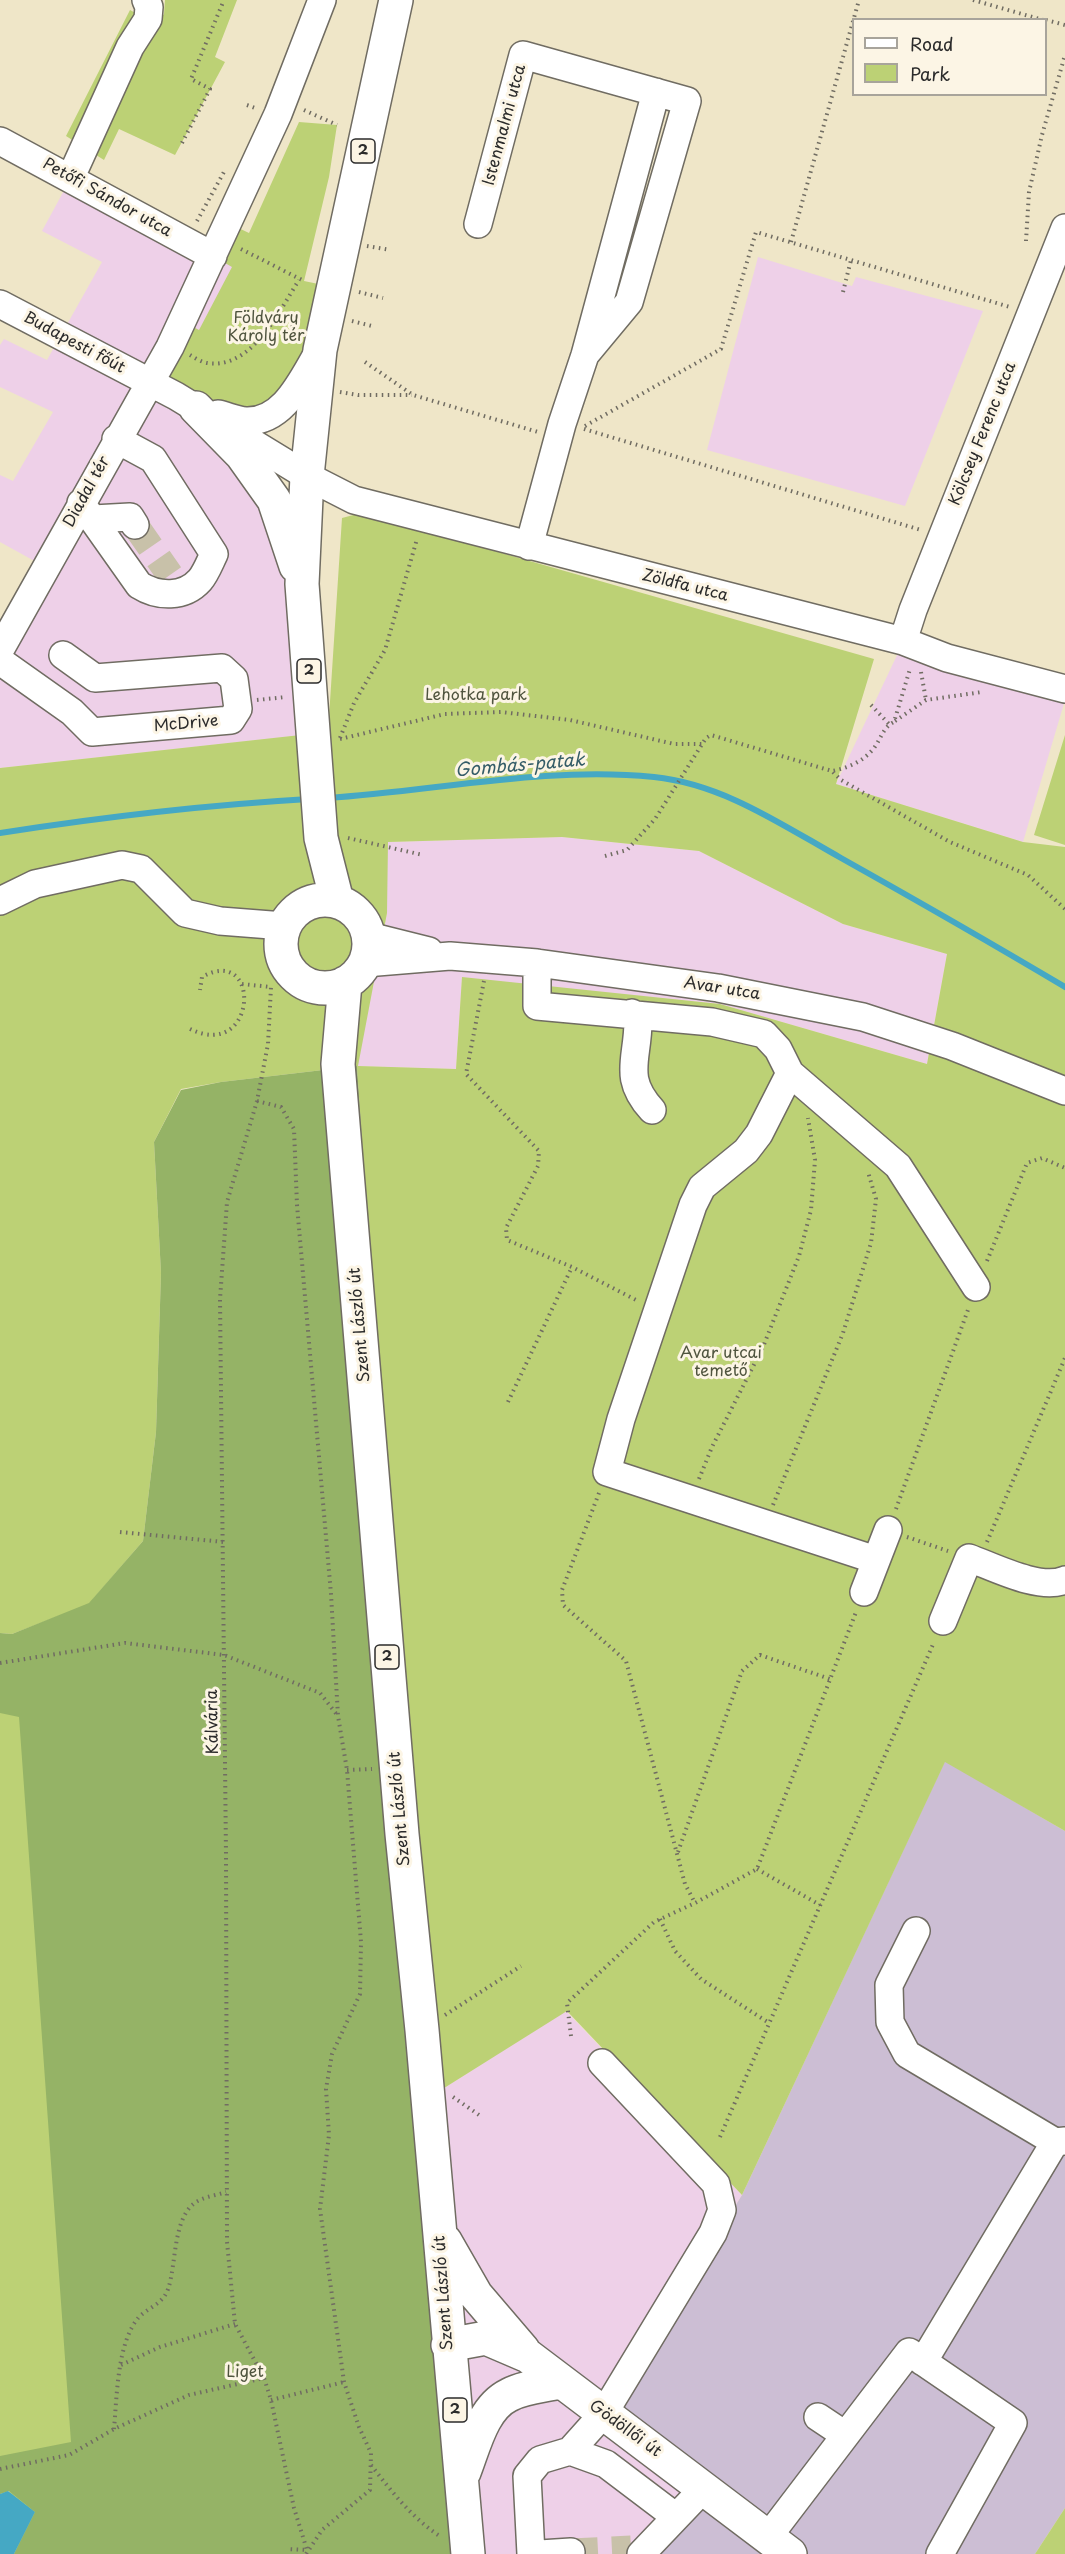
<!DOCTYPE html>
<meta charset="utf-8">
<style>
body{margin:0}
#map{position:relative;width:1065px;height:2554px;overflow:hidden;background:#efe6c8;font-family:"Playpen Sans",sans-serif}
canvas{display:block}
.legend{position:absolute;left:852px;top:18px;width:195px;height:78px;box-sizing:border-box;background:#fcf5e5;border:2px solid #a8a49b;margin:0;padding:8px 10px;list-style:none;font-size:18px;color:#2b2b2b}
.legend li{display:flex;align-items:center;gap:12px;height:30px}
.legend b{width:30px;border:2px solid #a8a49b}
</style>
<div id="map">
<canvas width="1065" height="2554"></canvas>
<ul class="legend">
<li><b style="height:8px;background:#fff"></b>Road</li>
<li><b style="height:16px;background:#bcd175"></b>Park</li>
</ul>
</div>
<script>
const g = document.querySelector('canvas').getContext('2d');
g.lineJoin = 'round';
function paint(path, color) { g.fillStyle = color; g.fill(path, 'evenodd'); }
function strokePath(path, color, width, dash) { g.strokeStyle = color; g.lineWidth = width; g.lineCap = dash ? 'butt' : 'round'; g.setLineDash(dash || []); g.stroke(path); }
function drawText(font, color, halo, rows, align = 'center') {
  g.font = font + ' "Playpen Sans",sans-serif'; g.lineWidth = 6; g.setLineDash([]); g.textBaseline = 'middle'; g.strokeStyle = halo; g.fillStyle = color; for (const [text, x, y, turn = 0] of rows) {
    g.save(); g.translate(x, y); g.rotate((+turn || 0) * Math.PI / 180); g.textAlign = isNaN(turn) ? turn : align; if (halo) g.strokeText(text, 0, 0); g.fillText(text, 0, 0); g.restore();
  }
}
const built = new Path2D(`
 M67 185 241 259 181 413 256 488 280 547 293 624 303 735 0 768V675L58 574 0 542V475L13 481 53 412 0 387V345L4 339 47 360 102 262 42 231Z
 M758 257 852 286 856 277 983 311 905 506 707 450Z
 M899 651 1065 700 1023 842 836 784Z
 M562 837 699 851 843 924 947 954 927 1064 720 1004 462 978 456 1069 357 1066 387 913V842Z
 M566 2011 742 2195 606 2415 711 2495 653 2554H477L433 2095Z`);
const industrial = new Path2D(`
 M945 1761 1065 1831V2508L1035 2554H653L711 2495 606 2415 742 2195Z`);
const green = new Path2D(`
 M165 0H237L215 57 225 62 175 155 119 129 104 160 66 136 130 10 156 24 164 14Z
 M299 122 337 125 329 177 304 281 333 287 275 413 176 396 160 362 182 321 199 330 232 267 213 256 228 223 249 233Z
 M361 513 874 659 836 784 1023 842 1065 847V1831L945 1762 742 2195 567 2011 433 2095 423 2065 357 1066 221 1082 181 1089 154 1142 161 1273 156 1432 143 1541 93 1599 441 2554H14L23 2533 9 2491 0 2494V1643L79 1608 12 1634 0 1633V768L328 732 342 518ZM562 837 699 851 843 924 947 954 927 1064 720 1004 462 977 456 1069 358 1066 387 913 388 842Z
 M1065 735V845L1034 835Z
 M1065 2508V2554H1035Z`);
const forest = new Path2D(`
 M357 1066 423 2065 477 2554H14L35 2512 9 2491 0 2494V2456L71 2442 19 1717 0 1713V1633L12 1634 89 1603 143 1541 156 1432 161 1273 154 1142 181 1090 221 1082Z`);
const water = new Path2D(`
 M8 2491 35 2512 14 2554H0V2494Z`);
const stream = new Path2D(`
 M328 798C436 791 546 766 654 777 723 784 782 825 841 858 916 900 991 943 1065 987
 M0 833C103 817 205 805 309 799`);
const minorTunnel = new Path2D(`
 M135 525 170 575
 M571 2552 631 2549`);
const path = new Path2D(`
 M973 0 1043 20
 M1046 20 1065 25
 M247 105 258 109
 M304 110 337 125
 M182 143 210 89 191 79 224 0
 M197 221 225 170
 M1026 241 1029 192 1042 135 1065 55
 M791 242 859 0
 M367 246 390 250
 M241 249 304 281
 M359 292 383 298
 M843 292 851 260
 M352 321 372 326
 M190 355C195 358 201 362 207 363 252 370 279 311 299 280
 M365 362 413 395 538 432
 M340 392 358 395H412
 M585 426 721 349 756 232 1010 307
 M584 429 921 530
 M921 672 926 700
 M257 700 286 697
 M871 705 889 724
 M895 721 926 700 982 692
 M340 738 354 703 385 650 417 539
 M340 739 445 714 501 712 570 720 674 744H702
 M833 772 841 780 950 842 1028 875 1065 909
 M348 838 423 855
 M605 856 627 850 655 819 706 738 711 735 832 771C848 768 864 761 874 748 881 739 883 727 894 722L910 669
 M484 981 466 1074 539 1151 538 1166 506 1228 507 1240 572 1267 638 1301
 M242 984 271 987 268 1044 257 1101 227 1202 220 1299 226 1855 227 2242 235 2324 264 2378 271 2400 294 2508 307 2550 288 2549
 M190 1029C258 1062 262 943 202 977L200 990
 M257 1101 281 1107 294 1129 297 1205 331 1594 338 1716 347 1770 361 1942 360 1994 332 2054 326 2089 329 2135 320 2209 344 2382 359 2427 371 2453 370 2490 322 2530 306 2554
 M987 1261 1027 1163 1042 1158 1065 1168
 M508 1402 572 1267
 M699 1479 712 1447 763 1347 799 1256 811 1210 815 1160 808 1118
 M599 1493 562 1590 563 1605 626 1661 685 1884 695 1903
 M773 1505 843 1333 871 1243 876 1199 868 1172
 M896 1509 969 1307
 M120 1532 224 1542
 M907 1537 948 1551
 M987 1542 1065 1358
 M0 1663 125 1643 224 1655 320 1693 338 1716
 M347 1770 372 1769
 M678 1852 742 1671 760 1655 830 1679
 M757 1869 820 1905
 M660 1919 675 1951 701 1979 769 2023
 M445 2015 521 1966
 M571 2036 567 2003 654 1922 695 1903 757 1869 856 1612
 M453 2097 482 2117
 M720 2137 934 1642
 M121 2365 160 2347 235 2324
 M271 2400 344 2382
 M114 2429C117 2397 117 2342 139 2317 149 2307 163 2304 168 2289 177 2264 172 2212 200 2200 208 2196 218 2195 226 2192
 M371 2465C392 2492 412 2518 441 2537
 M0 2469 69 2455 114 2429 189 2395 264 2378`);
const minor = new Path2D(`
 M0 141 213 256
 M71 177 130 47 148 19 149 7 146 0
 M478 224 523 55 687 101 629 302 585 355
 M0 304 176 396 307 476 354 500 903 641 947 658 1065 689
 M218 414C227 416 236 420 245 421 284 423 302 379 319 351
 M81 503 139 585C158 597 184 598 200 580 206 573 210 562 214 554L153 459 116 439
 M93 519 130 517 135 525
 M529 546 562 424 585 355 656 92
 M903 641 913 610 1065 228
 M0 650 170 347 278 114 322 0
 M0 661 72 712 92 732 231 720 238 709 234 679 222 668 95 678 63 655
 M0 901 35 884 122 865 141 869 185 913 220 921 284 926
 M369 936 429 951
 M365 963 450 956 537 963 718 988 863 1017 952 1046 1065 1091
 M537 963V1006L712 1022 764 1034 778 1049 790 1073 898 1166 976 1287
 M632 1013 638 1021C638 1060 622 1077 652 1110
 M790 1073 759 1134 746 1151 702 1187 693 1205 621 1419 607 1472 876 1560
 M864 1592 888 1530
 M943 1621 969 1558C994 1567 1040 1591 1065 1580
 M916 1931 889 1985 890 2022 907 2054 1055 2142
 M923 2362 1055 2142 1065 2141
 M818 2417 845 2435
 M570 2451 606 2464 676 2517
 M768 2537 909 2352 1013 2423 940 2554
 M531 2554 527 2476 540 2460 570 2451 604 2413 713 2233 722 2210 716 2184 602 2063
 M540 2554 571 2552
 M641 2554 704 2488`);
const major = new Path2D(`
 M196 408 242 455 274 500 296 566
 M281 944a44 44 0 1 1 88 0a44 44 0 1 1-88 0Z
 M337 901 321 838 302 584 307 476 320 350 396 0
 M345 983 338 1064 402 1834 422 2030 468 2554
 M445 2241 476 2295 523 2350
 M448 2345 486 2338 528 2356 790 2554
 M464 2472C474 2447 482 2408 509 2395 524 2387 543 2386 560 2382`);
const shields = [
 [363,151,24],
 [309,671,24],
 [387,1657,24],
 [455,2410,24]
];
const shieldNames = [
 ["2",363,151],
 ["2",309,671],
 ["2",387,1657],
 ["2",455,2410]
];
const streetNames = [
 ["Istenmalmi utca",505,125,-75],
 ["Petőfi Sándor utca",107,198,29],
 ["Budapesti főút",74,343,28],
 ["Kölcsey Ferenc utca",983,434,-68],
 ["Diadal tér",87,492,-61],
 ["Zöldfa utca",685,586,14],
 ["McDrive",186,724,-5],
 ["Avar utca",722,989,9],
 ["Szent László út",360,1325,-95],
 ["Kálvária",213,1722,-91],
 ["Szent László út",400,1809,-95],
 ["Szent László út",444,2293,-94],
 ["Gödöllői út",625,2429,36]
];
const parkNames = [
 ["Földváry",266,319],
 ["Károly tér",266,337],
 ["Lehotka park",476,696],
 ["Avar utcai",721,1354],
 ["temető",721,1372],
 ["Liget",245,2373]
];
const waterNames = [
 ["Gombás-patak",520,766,-5]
];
paint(built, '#eed0e8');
paint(industrial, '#ccbed4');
paint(green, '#bcd175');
paint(forest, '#95b366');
paint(water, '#45a8c4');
strokePath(stream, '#45a8c4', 6);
strokePath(minorTunnel, '#c8c1a9', 27, [27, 14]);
strokePath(minor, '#706c62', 30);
strokePath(major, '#706c62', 36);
strokePath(path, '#706c62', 4, [1.5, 4.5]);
strokePath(minor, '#fff', 27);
strokePath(major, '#fff', 33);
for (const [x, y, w] of shields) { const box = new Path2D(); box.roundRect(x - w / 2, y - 12, w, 24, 4.5); g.fillStyle = '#fcf5e5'; g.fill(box); strokePath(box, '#2b2b2b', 1.5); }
drawText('bold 15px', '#2b2b2b', null, shieldNames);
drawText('16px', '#2b2b2b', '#fcf5e5', streetNames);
drawText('16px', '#4f543e', '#fcf5e5', parkNames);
drawText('italic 18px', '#355d68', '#fcf5e5', waterNames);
</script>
